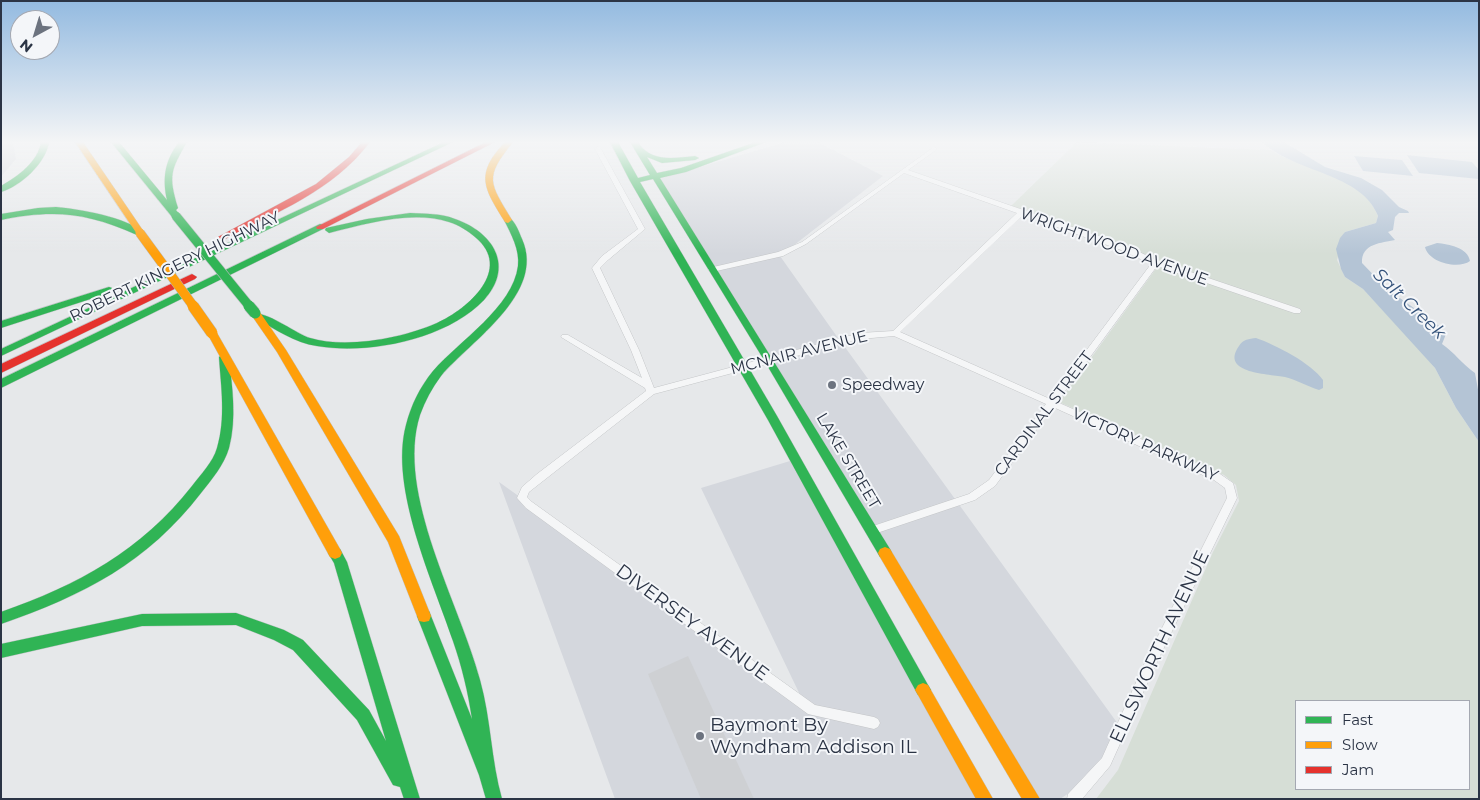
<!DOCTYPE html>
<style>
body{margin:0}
#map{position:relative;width:1480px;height:800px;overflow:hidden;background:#e6e8ea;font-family:Montserrat,sans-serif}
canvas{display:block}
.frame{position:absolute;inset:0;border:2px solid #2b3445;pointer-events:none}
.legend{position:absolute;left:1295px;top:700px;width:175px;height:90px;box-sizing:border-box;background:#f4f6f9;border:1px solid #a4a8b1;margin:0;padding:6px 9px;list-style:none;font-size:15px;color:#2b3445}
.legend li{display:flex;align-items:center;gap:10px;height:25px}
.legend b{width:25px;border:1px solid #a4a8b1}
.north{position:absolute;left:10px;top:10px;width:50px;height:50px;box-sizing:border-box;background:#f4f6f9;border:1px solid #a4a8b1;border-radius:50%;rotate:219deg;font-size:14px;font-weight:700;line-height:20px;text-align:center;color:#2b3445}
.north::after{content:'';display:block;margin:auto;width:18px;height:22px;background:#6c737f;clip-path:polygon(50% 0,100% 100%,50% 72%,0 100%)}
</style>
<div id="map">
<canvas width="1480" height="800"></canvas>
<div class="frame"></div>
<ul class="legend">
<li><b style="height:6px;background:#30b455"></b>Fast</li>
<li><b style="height:6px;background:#ff9f0a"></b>Slow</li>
<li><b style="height:6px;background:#e5322d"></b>Jam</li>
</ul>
<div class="north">N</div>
</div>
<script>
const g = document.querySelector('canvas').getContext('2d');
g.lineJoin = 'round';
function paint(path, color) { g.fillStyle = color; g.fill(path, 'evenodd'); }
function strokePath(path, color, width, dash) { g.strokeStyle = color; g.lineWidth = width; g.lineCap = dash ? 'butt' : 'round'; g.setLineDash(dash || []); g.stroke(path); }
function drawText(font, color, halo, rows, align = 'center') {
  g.font = font + ' Montserrat,sans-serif'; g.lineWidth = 4; g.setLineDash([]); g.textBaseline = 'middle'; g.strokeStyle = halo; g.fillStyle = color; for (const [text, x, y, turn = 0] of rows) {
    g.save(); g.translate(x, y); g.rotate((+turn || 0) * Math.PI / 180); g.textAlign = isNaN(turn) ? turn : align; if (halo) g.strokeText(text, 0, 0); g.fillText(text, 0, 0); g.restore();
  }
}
const built = new Path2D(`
 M1 142H13L16 159 1 177Z
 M785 142H818L883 176 780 256 838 338 771 358 716 271 765 259 714 268 659 179Z
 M842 343 1118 724 1102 758 1072 791 1060 799H1037L773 361Z
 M790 461 980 799H615L499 482 802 699 701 488Z`);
const green = new Path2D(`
 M1077 142 1271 150C1304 171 1363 174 1378 216L1376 223 1345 232 1337 260 1345 277 1363 289 1422 352 1435 368 1456 408 1479 442V799H1096L1118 770 1213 552 1239 501 1236 485 1224 475 1059 402 1155 270 1157 265 1150 258 1010 207ZM1296 701H1469V789H1296Z`);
const water = new Path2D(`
 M1262 142H1284L1325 167 1361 178 1382 190 1399 207 1408 211 1409 213H1399L1395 217 1393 230 1388 232 1395 240C1382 243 1361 243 1362 263L1387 289 1438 325 1446 334 1442 344C1454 352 1462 364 1475 373L1479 395V442L1456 408 1435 368 1363 289 1345 277 1341 269 1336 249 1340 238 1345 232 1376 223 1378 216C1362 173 1295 173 1262 142Z
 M1407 155 1472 162 1479 170V179L1419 173Z
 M1354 156 1402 160 1413 176 1363 171Z
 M1437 243C1449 244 1468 248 1470 261 1458 270 1428 262 1425 247Z
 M1256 338C1276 345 1311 363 1323 380V388L1319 390C1307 386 1297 380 1285 377 1271 374 1219 374 1239 346 1243 339 1249 339 1256 338Z`);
const building = new Path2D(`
 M688 656 754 799H701L648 674Z`);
const street = new Path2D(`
 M598 147 601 149 645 229 608 260 600 268 639 350 654 388 860 333 893 331 1017 213 904 173 806 244 783 256 712 272 708 270 709 268 778 252 802 242 934 147 936 148V150L908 170 1127 246 1158 261 1300 309 1301 311 1300 313H1294L1157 266 1057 402 1220 474 1233 483 1237 498 1155 666 1110 766 1082 799H1067L1068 794 1102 758 1147 658 1227 498 1225 488 1214 480 1053 407 995 486 975 500 871 535 867 534 866 531 867 528 969 494 989 480 1046 404 894 336 860 339 654 394 529 492 527 497 532 502 815 705 874 717 878 719 880 723 878 727 874 729 808 714 526 508 517 498 522 487 537 474 646 391 645 388 561 337 562 335H568L642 378 631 350 592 268 602 256 638 229 595 149ZM1023 215 1121 250 1151 264 1050 399 900 332Z`);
const fast = new Path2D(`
 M41 142H49C46 163 21 186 1 192V186C18 176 38 162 41 142Z
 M111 142H119L167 200C162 178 165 160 179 142H187C171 170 168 175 178 208L176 210 180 216 179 218H173Z
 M444 142H453L1 356V349Z
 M610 142H618L638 178 650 175 630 142H638C651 163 674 158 695 156L699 158 695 160 662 163 647 157 657 173 681 168 756 142H766L686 172 660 178 890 549 892 553 890 557 885 559 880 557 764 360 653 179 640 182 777 416 928 685 931 690 928 695 923 697 918 695 768 420 630 181Z
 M56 207C79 209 127 217 144 233L143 235H137C88 213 54 209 1 220V214L38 208Z
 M410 213C425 214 441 213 455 219 493 232 515 266 484 300 447 339 369 355 317 346 295 343 275 329 255 318L254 316 255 314C266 311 297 334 310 338 347 349 403 338 437 323 468 309 514 269 475 237 468 231 459 225 449 222 411 210 366 224 329 233L325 230 326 228 367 219Z
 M508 217C515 220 519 232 522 239 546 293 472 340 441 376 432 388 425 401 420 415 395 493 460 604 480 680 491 719 491 760 502 799H486L479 775 417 616 419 611 424 610 429 611 472 719C468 692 462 667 453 641 433 581 389 488 406 425 411 405 420 387 433 371 459 341 513 307 518 266 520 250 511 234 504 220Z
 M320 224 323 225V229L1 388V379Z
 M109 287 112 288 114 290 112 292 1 328V321Z
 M224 353 229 357C232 387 237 418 229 448 224 465 212 479 201 493 147 563 84 595 1 624V612C78 585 141 551 192 486 201 474 213 462 217 448 226 418 221 387 219 357Z
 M335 547 340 549 347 562 420 799H404L400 787 393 785 357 720 293 650 274 640 236 625 142 626 1 658V644L142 614 236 613 284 630 303 640 369 710 386 741 334 563 328 553 330 549Z`);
const slow = new Path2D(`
 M75 142H83L144 232 143 234H137Z
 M505 142H513C484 178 489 182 512 220L508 223 505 222C483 187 475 174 505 142Z
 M255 310 259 311 286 350 399 536 431 616 429 621 424 622 419 621 388 542 277 352 250 313Z
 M212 330 217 333 340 549 342 553 340 557 335 559 330 557 207 333Z
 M885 547 890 549 1040 799H1022L880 557 878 553 880 549Z
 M923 683 928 685 993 799H976L918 695 915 690 918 685Z`);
const jam = new Path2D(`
 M362 142H370C333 191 277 212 225 239H219L218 237 316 184 349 157Z
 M486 142H495L323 229H317L316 227Z
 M192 274 197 277 195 279 1 373V364Z`);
const fastBridgeFar1 = new Path2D(`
 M176 216 250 307`);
const fastBridge = new Path2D(`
 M249 306 255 313`);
const slowBridgeFar1 = new Path2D(`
 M140 233 194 307`);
const slowBridge = new Path2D(`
 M193 306 212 333`);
const markers = [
 [832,385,5,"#6c737f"],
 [700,736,5,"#6c737f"]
];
const streetNames = [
 ["WRIGHTWOOD AVENUE",1114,247,20],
 ["ROBERT KINGERY HIGHWAY",175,267,-26],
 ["MCNAIR AVENUE",799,353,-14],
 ["CARDINAL STREET",1044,414,-53],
 ["VICTORY PARKWAY",1145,445,24],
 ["LAKE STREET",848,461,59]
];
const poiNames = [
 ["Speedway",842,385]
];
const waterNames = [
 ["Salt Creek",1409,304,44]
];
const nearStreetnames = [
 ["DIVERSEY AVENUE",692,623,36],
 ["ELLSWORTH AVENUE",1160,647,-65]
];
const nearPoinames = [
 ["Baymont By",710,725],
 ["Wyndham Addison IL",710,747]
];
paint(built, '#d4d7dd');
paint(green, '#d6ded6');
paint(water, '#b4c4d5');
paint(building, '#ced0d3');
strokePath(street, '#c4c6c8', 1);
strokePath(fast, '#c2c5c8', 1);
strokePath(slow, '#c2c5c8', 1);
strokePath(jam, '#c2c5c8', 1);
paint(street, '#f5f6f7');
paint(fast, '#30b455');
paint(slow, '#ff9f0a');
paint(jam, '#e5322d');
strokePath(fastBridgeFar1, '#b8bbbf', 10, []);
strokePath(fastBridge, '#b8bbbf', 12, []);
strokePath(slowBridgeFar1, '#b8bbbf', 10, []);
strokePath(slowBridge, '#b8bbbf', 12, []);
strokePath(fastBridgeFar1, '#30b455', 9);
strokePath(fastBridge, '#30b455', 11);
strokePath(slowBridgeFar1, '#ff9f0a', 9);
strokePath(slowBridge, '#ff9f0a', 11);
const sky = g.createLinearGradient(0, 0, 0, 254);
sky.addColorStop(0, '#93bae0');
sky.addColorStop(0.56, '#f4f5f6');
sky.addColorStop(1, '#f4f5f600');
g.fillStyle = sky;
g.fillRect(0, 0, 1480, 254);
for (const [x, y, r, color] of markers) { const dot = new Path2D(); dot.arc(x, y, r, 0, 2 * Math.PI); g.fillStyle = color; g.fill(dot); strokePath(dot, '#f4f6f9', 2); }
drawText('16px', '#2b3445', '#f4f6f9', streetNames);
drawText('16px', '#2b3445', '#f4f6f9', poiNames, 'left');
drawText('italic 18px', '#34527a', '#f4f6f9', waterNames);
drawText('19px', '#2b3445', '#f4f6f9', nearStreetnames);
drawText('19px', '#2b3445', '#f4f6f9', nearPoinames, 'left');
</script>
